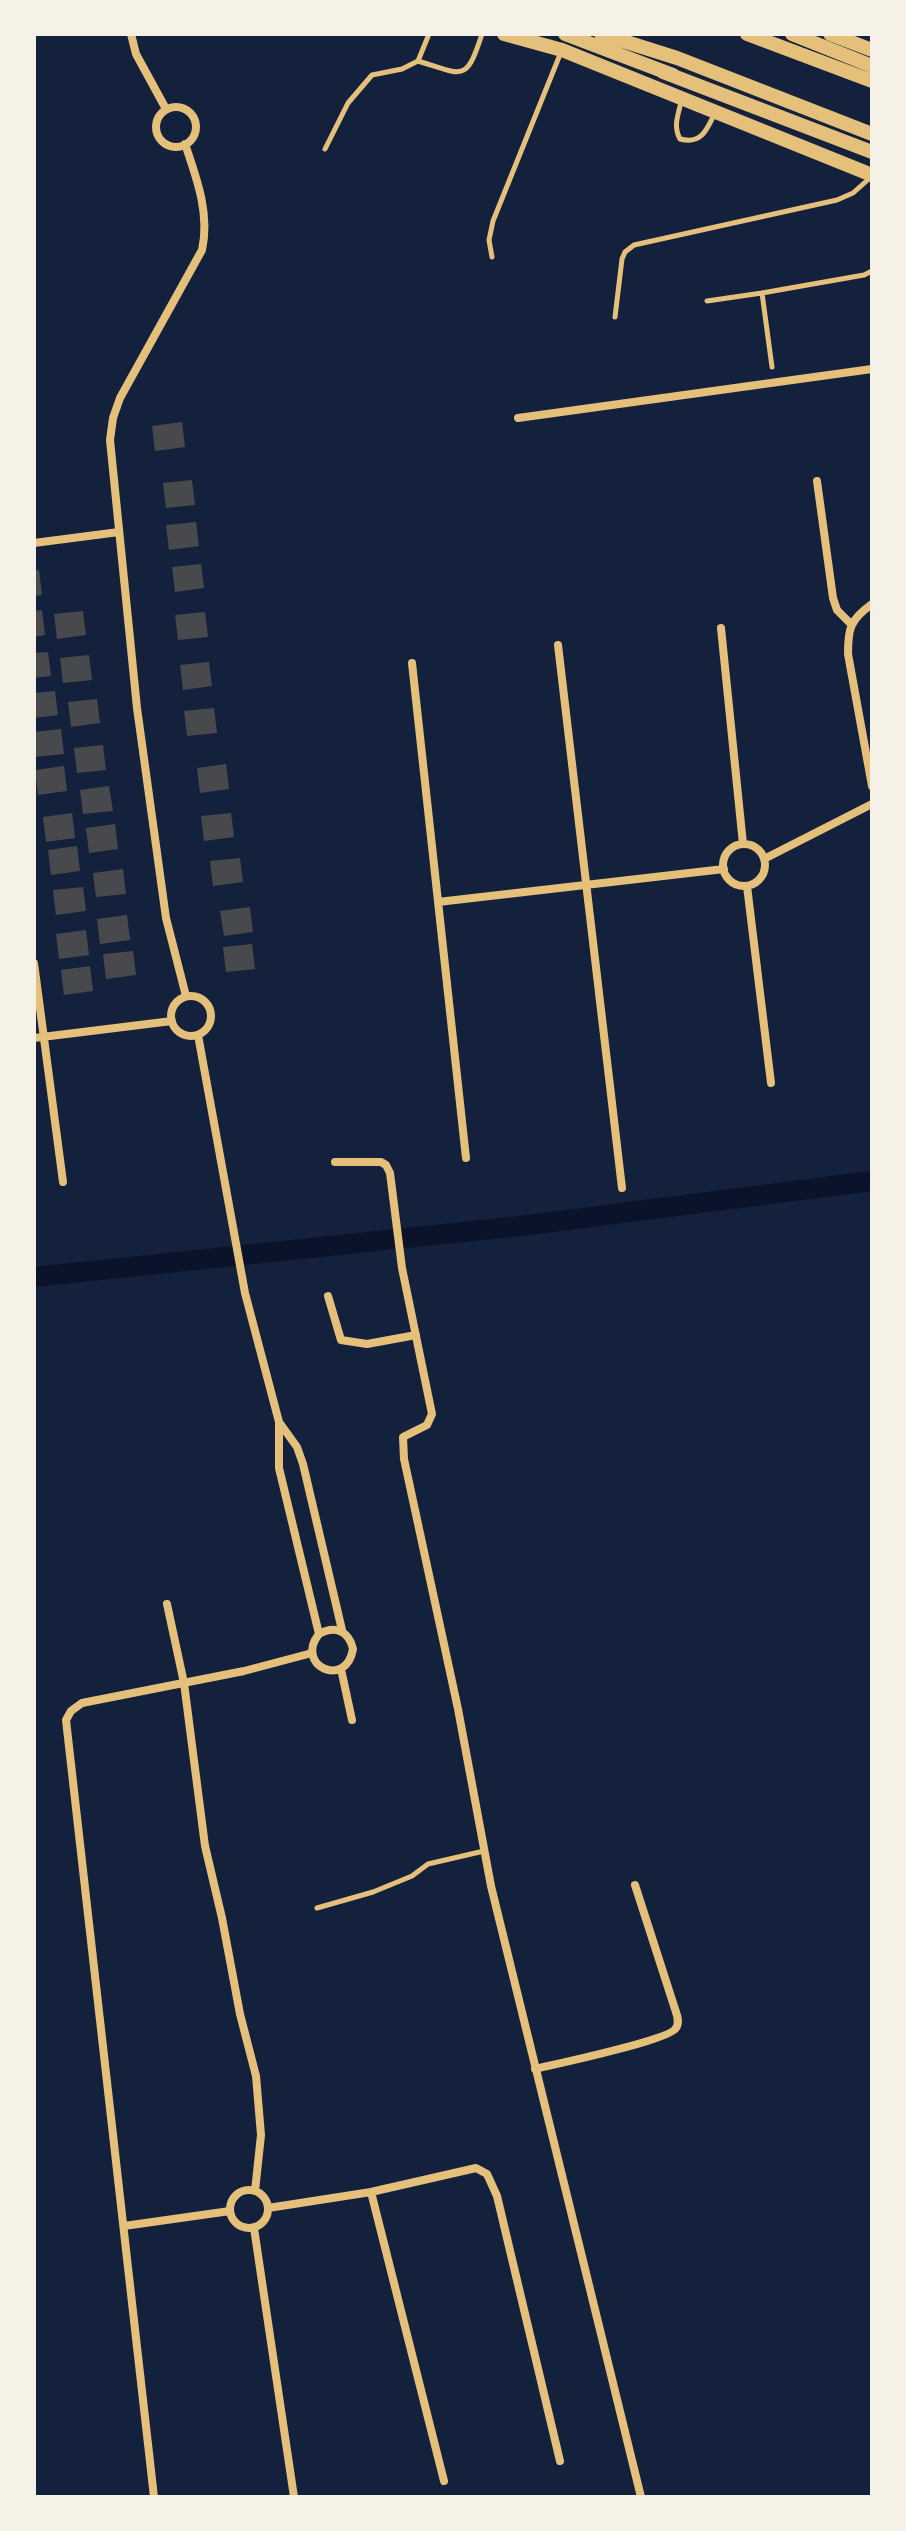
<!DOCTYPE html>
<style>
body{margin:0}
#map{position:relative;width:906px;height:2531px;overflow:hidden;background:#14213d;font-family:"Roboto Condensed",sans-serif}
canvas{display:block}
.frame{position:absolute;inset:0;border:36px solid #f6f1e7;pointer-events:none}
</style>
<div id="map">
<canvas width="906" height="2531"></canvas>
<div class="frame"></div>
</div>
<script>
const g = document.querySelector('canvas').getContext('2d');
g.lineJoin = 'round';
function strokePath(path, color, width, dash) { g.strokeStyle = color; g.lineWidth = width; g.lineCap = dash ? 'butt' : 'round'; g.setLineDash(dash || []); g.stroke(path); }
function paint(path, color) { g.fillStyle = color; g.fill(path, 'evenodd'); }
const canal = new Path2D(`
 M34 1277 520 1226 872 1181`);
const building = new Path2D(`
 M182 422 185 447 155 451 152 426Z
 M192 480 195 505 166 508 163 483Z
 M196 522 199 546 169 550 166 525Z
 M201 564 204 588 175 592 172 567Z
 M39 570 42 595 34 596V571Z
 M42 610 45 635 34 637V611Z
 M83 611 86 635 57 639 54 614Z
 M205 612 208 637 178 640 175 615Z
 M48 652 51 676 34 678V653Z
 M89 655 92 680 63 683 60 658Z
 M209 662 212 686 183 690 180 665Z
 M55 691 58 715 34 718V693Z
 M97 699 100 723 71 727 68 702Z
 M214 708 217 733 187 736 184 711Z
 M61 729 64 754 35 757 34 732Z
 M103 745 106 770 77 773 74 748Z
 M226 764 229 789 200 793 197 768Z
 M64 766 67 791 38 795 35 770Z
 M109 786 113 811 83 814 80 790Z
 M72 813 75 838 46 842 43 817Z
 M231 813 234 837 204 841 201 816Z
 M115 824 118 849 89 853 86 828Z
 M77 846 80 871 51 875 48 850Z
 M240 858 243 882 213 886 210 861Z
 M123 869 126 894 96 897 93 873Z
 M83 887 86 911 56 915 53 890Z
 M250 907 253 932 224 936 220 911Z
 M127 915 130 940 100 944 97 919Z
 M86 930 89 955 59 959 56 934Z
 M252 944 255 969 226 972 223 947Z
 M133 951 136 975 106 979 103 954Z
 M90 966 93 991 64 995 61 970Z`);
const service = new Path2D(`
 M418 61C464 75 466 83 482 34
 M681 102C678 116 673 126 680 139 702 145 707 129 715 113
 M325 149 348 103 372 75 402 69 418 61 429 34
 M492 257 489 240 493 221 561 52
 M707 301 762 293
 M615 317 622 259 625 252 634 245 837 200 853 193 871 177
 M772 367 762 293 864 275 872 271
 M317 1908 373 1892 412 1876 428 1864 484 1851`);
const minor = new Path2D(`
 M131 34 136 54 166 109
 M156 127a20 20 0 1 1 40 0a20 20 0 1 1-40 0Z
 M185 144C197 179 210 214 202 250L120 398 113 418 110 440 137 708 154 831 166 918 186 996
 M518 418 872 369
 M817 481 833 598 837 610 851 624
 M34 543 119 532
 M872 604C850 620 848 628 848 654L872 786
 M721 628 743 844
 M558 645 622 1188
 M412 663 466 1158
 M723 865a21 21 0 1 1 42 0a21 21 0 1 1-42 0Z
 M764 859 872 804
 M747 886 771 1083
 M438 902 724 869
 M34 963 63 1182
 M171 1016a20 20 0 1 1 40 0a20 20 0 1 1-40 0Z
 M198 1035 245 1293 279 1422 297 1447 303 1464 342 1630
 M34 1038 172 1021
 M335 1162H381L386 1165 390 1173 402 1268 432 1414 427 1425 403 1437 404 1459 458 1709 491 1886 641 2497
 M328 1296 341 1340 367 1344 416 1335
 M279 1422V1468L319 1634C294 1665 346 1690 353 1649 349 1631 335 1625 319 1634
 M167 1604 184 1683 205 1846 222 1918 240 2014 256 2076 261 2135 255 2191
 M341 1669 352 1720
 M535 2069C556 2064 670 2040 676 2028 680 2022 677 2015 675 2009L635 1885
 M230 2209a19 19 0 1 1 38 0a19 19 0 1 1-38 0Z
 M371 2192 444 2481
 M268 2208 371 2192 476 2168 487 2174 497 2196 560 2461
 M124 2226 230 2211
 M254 2228 294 2497
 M154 2497 66 1720 71 1711 82 1703 244 1671 312 1653`);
const secondary = new Path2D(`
 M504 34 562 50 872 175
 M830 34 872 50
 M663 72 872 152`);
const primary = new Path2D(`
 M565 34 673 75
 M601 34 677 58 872 134
 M747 34 872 81
 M792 34 872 66`);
strokePath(canal, '#0b132b', 20);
paint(building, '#48494c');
strokePath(service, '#e5c07b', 5);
strokePath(minor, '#e5c07b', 8);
strokePath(secondary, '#e5c07b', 14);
strokePath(primary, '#e5c07b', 14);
</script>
